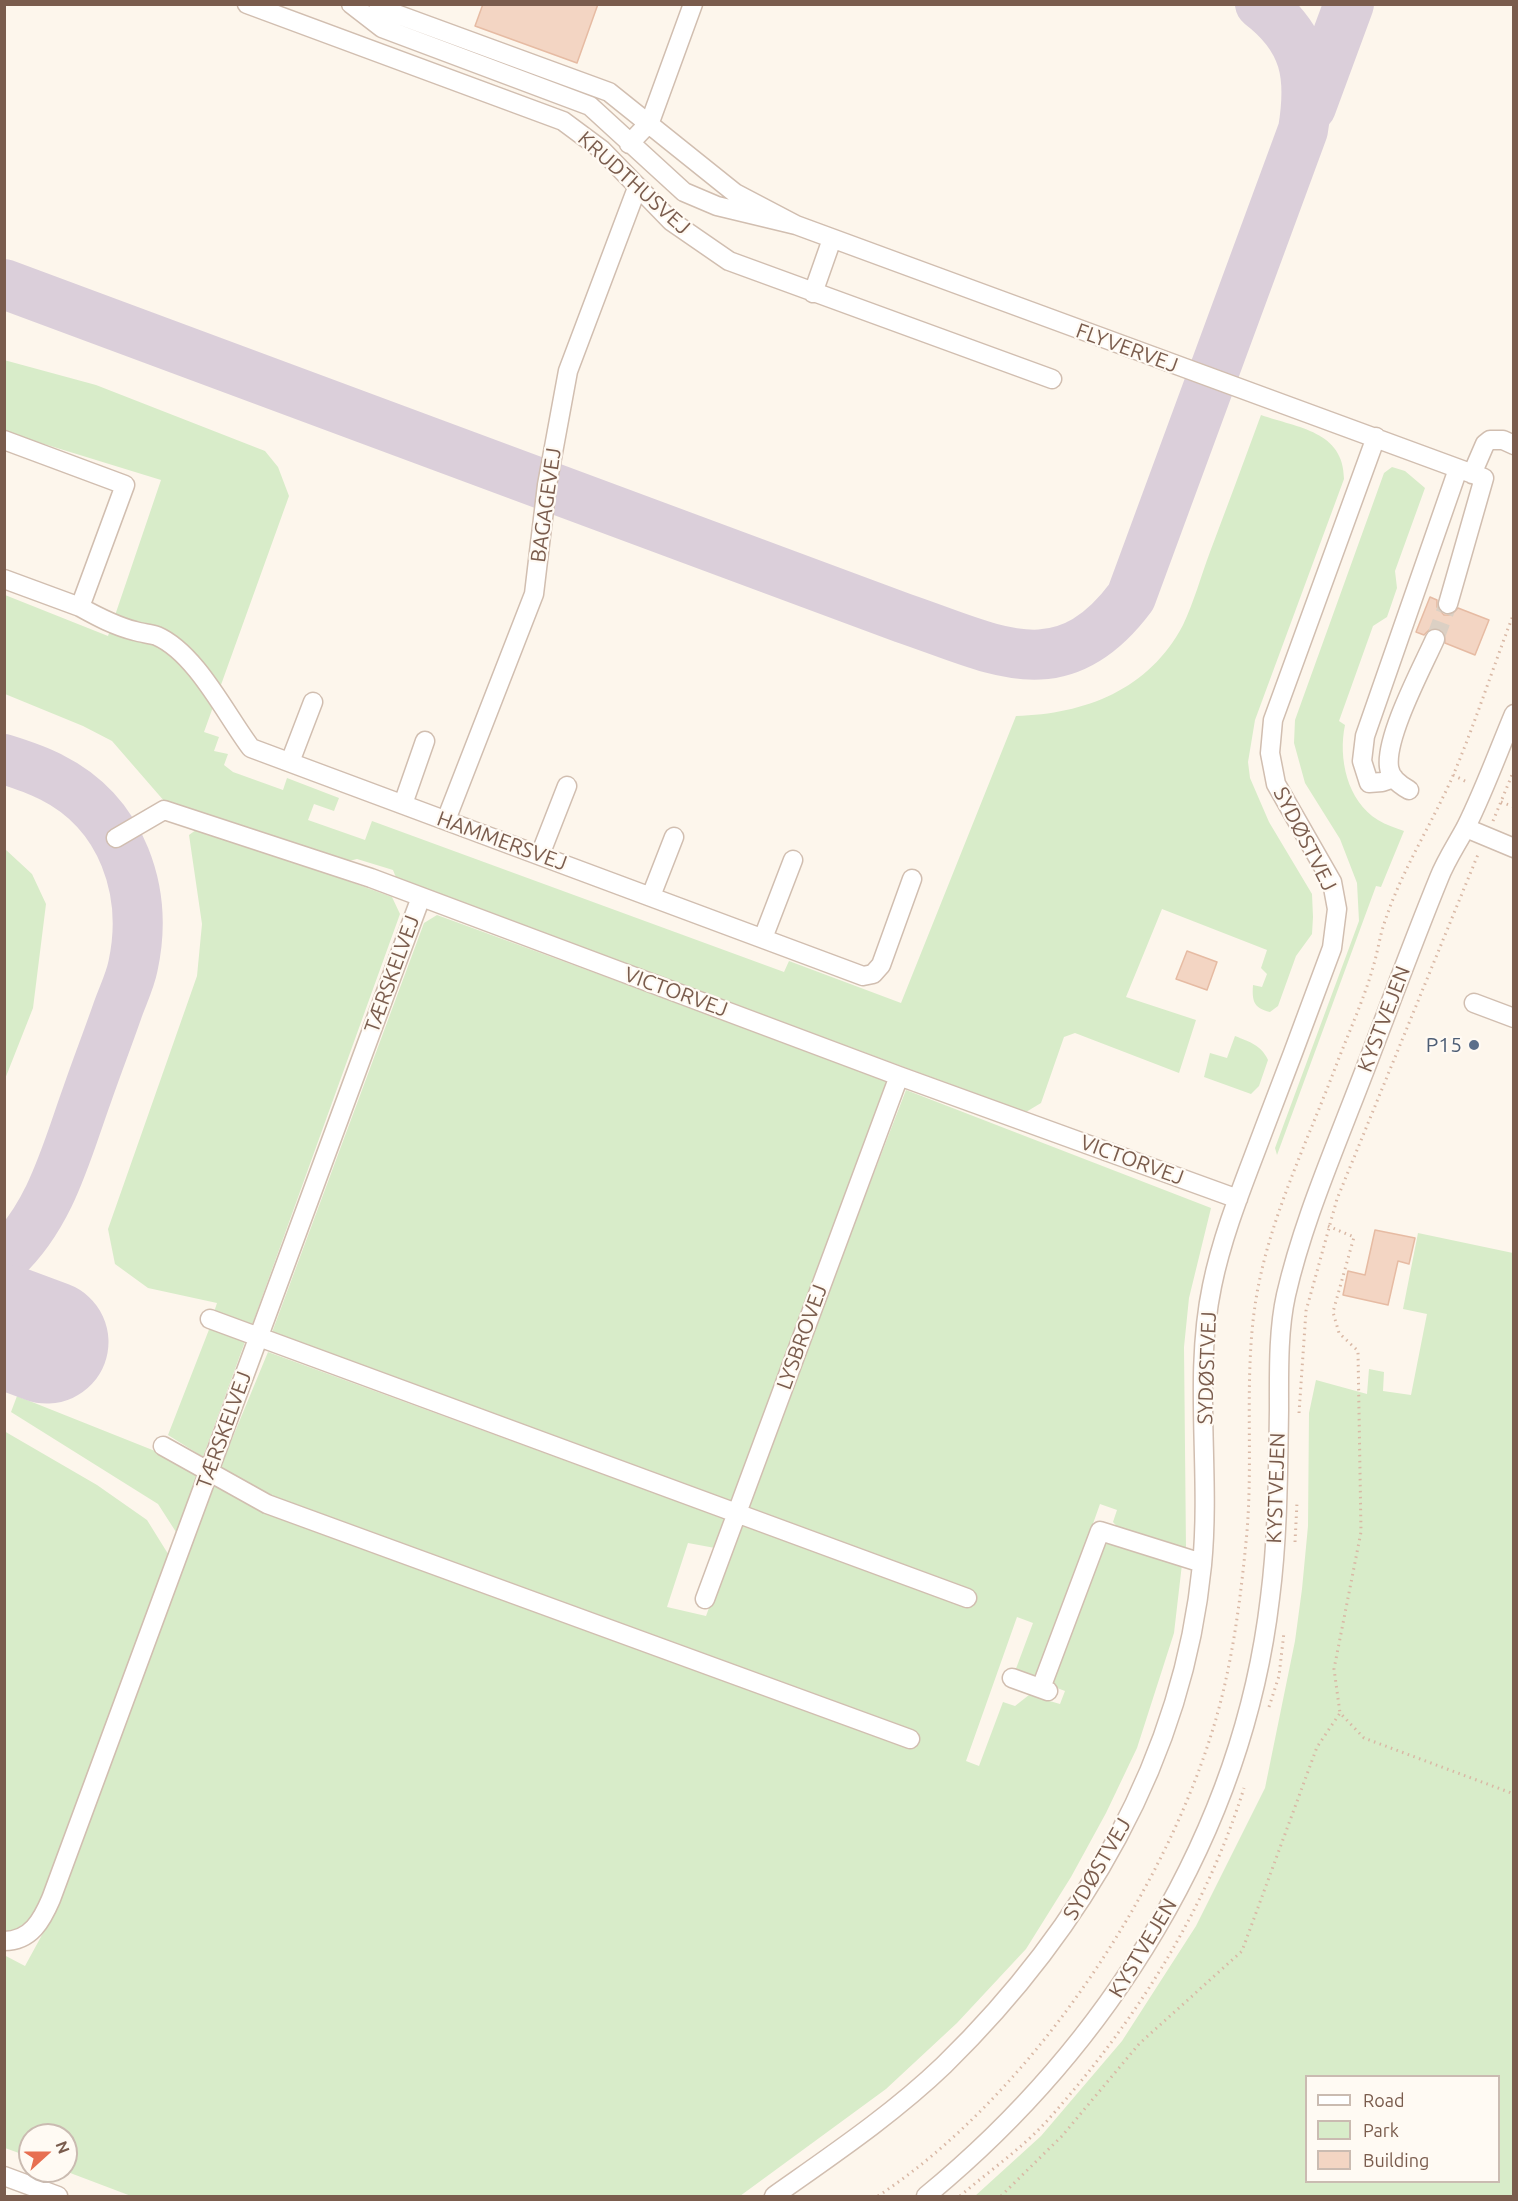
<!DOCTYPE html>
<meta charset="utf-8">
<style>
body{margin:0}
#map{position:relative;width:1518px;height:2201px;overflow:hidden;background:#fdf6ec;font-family:Ubuntu,sans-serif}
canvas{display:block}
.frame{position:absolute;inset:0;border:6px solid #7a5c4d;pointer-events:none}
.legend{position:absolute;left:1305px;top:2075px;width:195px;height:108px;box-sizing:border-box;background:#fffaf3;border:2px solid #cabbb1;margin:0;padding:8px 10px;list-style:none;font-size:18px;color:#7a5c4d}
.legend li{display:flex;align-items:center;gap:12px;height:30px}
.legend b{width:30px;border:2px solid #cabbb1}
.north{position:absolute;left:18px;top:2123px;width:60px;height:60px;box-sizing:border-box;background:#fffaf3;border:2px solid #cabbb1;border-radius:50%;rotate:69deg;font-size:16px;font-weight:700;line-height:24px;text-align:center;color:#7a5c4d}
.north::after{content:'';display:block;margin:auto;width:21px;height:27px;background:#e76f51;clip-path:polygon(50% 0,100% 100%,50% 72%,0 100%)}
</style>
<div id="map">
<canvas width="1518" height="2201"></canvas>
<div class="frame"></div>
<ul class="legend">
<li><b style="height:8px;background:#fff"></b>Road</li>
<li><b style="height:16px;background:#d8ecc9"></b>Park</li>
<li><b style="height:16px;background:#f3d5c3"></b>Building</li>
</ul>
<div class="north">N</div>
</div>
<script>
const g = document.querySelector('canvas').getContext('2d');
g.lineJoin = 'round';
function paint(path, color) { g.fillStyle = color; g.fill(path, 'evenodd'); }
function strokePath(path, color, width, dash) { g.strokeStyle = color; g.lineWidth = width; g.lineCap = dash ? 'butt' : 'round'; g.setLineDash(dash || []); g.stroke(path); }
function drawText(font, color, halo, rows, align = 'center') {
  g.font = font + ' Ubuntu,sans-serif'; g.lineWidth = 4.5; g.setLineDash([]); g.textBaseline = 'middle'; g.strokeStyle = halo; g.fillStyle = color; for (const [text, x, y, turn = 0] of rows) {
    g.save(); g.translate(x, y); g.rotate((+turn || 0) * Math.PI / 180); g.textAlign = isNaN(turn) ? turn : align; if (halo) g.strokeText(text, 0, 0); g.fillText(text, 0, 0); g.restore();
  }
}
const green = new Path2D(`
 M4 360 96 385 265 451 278 467 289 496 204 732 219 737 214 751 228 754 224 765 233 772 283 790 287 778 339 798 334 811 314 804 308 820 365 840 372 821 784 972 789 961 901 1003 1016 716C1085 714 1149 690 1183 625 1194 602 1201 576 1210 552 1227 507 1244 461 1261 415 1298 428 1344 431 1344 479L1255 720 1248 762 1250 778 1269 822 1312 894 1313 917 1312 934 1296 956 1278 1006 1270 1012C1253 1008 1252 1000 1253 985L1262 987 1267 974 1261 968 1267 950 1162 909 1126 997 1196 1020 1179 1073 1075 1033 1064 1037 1041 1103 1026 1112 397 880 393 870 357 859 345 862 165 802 112 741 83 726 5 694V595L108 636 161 480 5 432Z
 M1392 467 1405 471 1425 488 1395 571 1397 588 1387 617 1373 626 1339 721 1345 725C1338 758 1347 801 1378 820 1386 825 1396 828 1404 831L1381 887 1376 886 1277 1155 1275 1148 1359 921 1357 883 1340 839 1305 783 1294 743 1295 720 1384 473Z
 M200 827 392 897 400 914 252 1325 214 1312 217 1303 148 1288 115 1264 108 1229 197 976 202 924 189 835Z
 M5 849 32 874 46 904 33 1008 5 1079Z
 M437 915 890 1081 733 1504 271 1335 424 923Z
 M1235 1036C1250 1042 1261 1045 1268 1060L1259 1086 1251 1094 1204 1077 1210 1053 1227 1058Z
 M906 1090 1211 1208 1189 1298 1184 1347 1186 1549 1121 1531 1113 1522 1117 1510 1100 1504 1037 1681 1014 1674 1033 1623 1017 1617 966 1761 979 1766 1003 1702 1015 1706 1029 1695 1060 1704 1065 1691 1052 1686 1106 1539 1182 1564 1174 1633 1137 1748 1106 1813 1071 1877 1026 1949 957 2023 886 2089 740 2196H131L65 2171 66 2135H30V2157L5 2148 4 1955 25 1966 54 1913 74 1865 99 1790 215 1483 913 1747 917 1733 274 1499 220 1468 268 1352 728 1520 715 1548 688 1543 667 1607 706 1616 740 1524 968 1607 973 1594 744 1510Z
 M1418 1233 1513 1253V2196H975L1041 2136 1122 2041 1196 1926 1265 1788 1295 1641 1302 1589 1308 1526 1309 1413 1316 1380 1367 1394 1369 1369 1384 1372 1383 1391 1411 1395 1427 1314 1403 1309ZM1306 2076H1498V2182H1306Z
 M210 1327 246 1339 203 1457 168 1435Z
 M17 1396 155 1451 200 1475 176 1532 158 1504 11 1412Z
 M4 1431 97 1485 147 1520 170 1557 36 1916 8 1934H4Z`);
const taxiway = new Path2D(`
 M1311 107 1349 4
 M4 284 903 618C995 649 1061 691 1131 597L1303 130C1312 76 1306 39 1260 4
 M4 759C20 764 36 769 51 777 123 813 149 892 133 966 130 981 123 995 118 1009 108 1038 97 1066 87 1095 66 1153 51 1215 4 1259`);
const runway = new Path2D(`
 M4 1326 47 1342`);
const building = new Path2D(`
 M483 4H598L577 63 475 26Z
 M1430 597 1437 600V607L1444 615H1451L1458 608 1489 620 1475 655 1445 643 1444 633 1439 629 1429 630 1424 635 1416 632Z
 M1187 951 1217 962 1207 990 1176 979Z
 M1375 1230 1415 1238 1409 1264 1398 1261 1388 1305 1343 1295 1348 1271 1365 1275Z`);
const minorTunnel = new Path2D(`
 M1435 639 1448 604`);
const path = new Path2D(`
 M1453 775 1467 782
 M1501 802 1514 807
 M1493 821 1514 770
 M1328 1226 1354 1237 1333 1312 1339 1333 1358 1351 1361 1532 1334 1669 1340 1713
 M1299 1413 1306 1311 1337 1199 1479 852
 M1295 1542 1297 1503
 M1269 1707 1279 1676 1284 1632
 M878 2196C1026 2099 1160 1900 1212 1732 1231 1672 1240 1605 1246 1542 1255 1455 1241 1364 1260 1278 1275 1208 1308 1139 1334 1071 1347 1036 1364 1000 1374 964 1378 950 1380 935 1385 921 1401 872 1431 825 1452 778 1475 724 1493 667 1514 613
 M960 2196C988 2172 1021 2149 1046 2122 1133 2025 1205 1913 1244 1788
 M1001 2196 1062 2136 1139 2044 1242 1951 1317 1747 1340 1713 1364 1738 1514 1794`);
const minor = new Path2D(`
 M247 4 563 121 602 150 671 221 729 261 1052 379
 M351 4 382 28 590 106 684 192 717 206 796 225 735 193 609 92 388 11 378 4
 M629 144 650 122 693 4
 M796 225 1484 478 1448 604
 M813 293 832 239
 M4 440 125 485 80 607 4 579
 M1472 474 1485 444 1490 440H1503L1514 445
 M80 607C98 617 115 626 135 631 142 633 151 634 157 636 196 653 226 715 251 748L863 976 873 974 881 965 912 879
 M290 762 313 702
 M1394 778 1382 782 1369 783 1362 761 1365 736 1458 469
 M1409 790C1400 785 1390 778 1389 767 1385 737 1422 668 1435 639
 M403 804 425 741
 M446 820 534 594 547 485 568 371 637 188
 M1466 828 1514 848
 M116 838 164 810 371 878 899 1076 1238 1199
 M540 855 567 786
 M651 896 674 837
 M763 938 793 860
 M1474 1003 1514 1018
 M210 1319 967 1598
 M163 1446 267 1504 910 1739
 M705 1599 899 1076
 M1012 1678 1048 1691
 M1041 1688 1100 1531 1202 1563
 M4 1941C31 1941 42 1920 51 1899L421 897
 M4 2176 58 2196
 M774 2196C832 2155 893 2114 944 2065 1082 1930 1183 1759 1202 1565 1211 1472 1193 1377 1212 1286 1223 1232 1245 1180 1264 1129 1287 1069 1310 1008 1332 948L1337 909 1332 882 1276 784 1270 753 1273 720 1376 437
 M926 2196C1107 2047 1242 1835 1270 1598 1278 1536 1278 1473 1279 1410 1279 1372 1278 1331 1286 1295 1301 1230 1326 1170 1350 1108 1380 1032 1408 954 1439 878 1446 860 1457 844 1466 827 1484 791 1498 752 1514 714`);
const markers = [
 [1474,1045,6,"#5c6f8a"]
];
const streetNames = [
 ["KRUDTHUSVEJ",634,183,42],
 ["FLYVERVEJ",1127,348,20],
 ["BAGAGEVEJ",546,505,-82],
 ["SYDØSTVEJ",1305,839,63],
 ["HAMMERSVEJ",502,841,20],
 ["TÆRSKELVEJ",392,974,-70],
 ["VICTORVEJ",676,992,20],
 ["KYSTVEJEN",1384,1019,-69],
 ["VICTORVEJ",1132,1160,20],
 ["LYSBROVEJ",802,1337,-70],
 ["SYDØSTVEJ",1207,1368,-88],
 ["TÆRSKELVEJ",224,1430,-70],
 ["KYSTVEJEN",1276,1488,-88],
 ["SYDØSTVEJ",1097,1869,-60],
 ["KYSTVEJEN",1143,1948,-59]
];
const serviceNames = [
 ["P15",1462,1045]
];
paint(green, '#d8ecc9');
strokePath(taxiway, '#dbcfda', 50);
strokePath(runway, '#dbcfda', 123);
paint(building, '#f3d5c3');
strokePath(building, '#e6bba3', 1.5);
strokePath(minorTunnel, '#dcd0c4', 18, [18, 9]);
strokePath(minor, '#d1beb0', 21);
strokePath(path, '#d9b8a5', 3, [1.5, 4.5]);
strokePath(minor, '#fff', 18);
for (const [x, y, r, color] of markers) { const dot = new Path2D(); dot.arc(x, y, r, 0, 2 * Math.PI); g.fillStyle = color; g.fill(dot); strokePath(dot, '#fffaf3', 2); }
drawText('21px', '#7a5c4d', '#fffaf3', streetNames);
drawText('21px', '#4e5e75', '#fffaf3', serviceNames, 'right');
</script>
